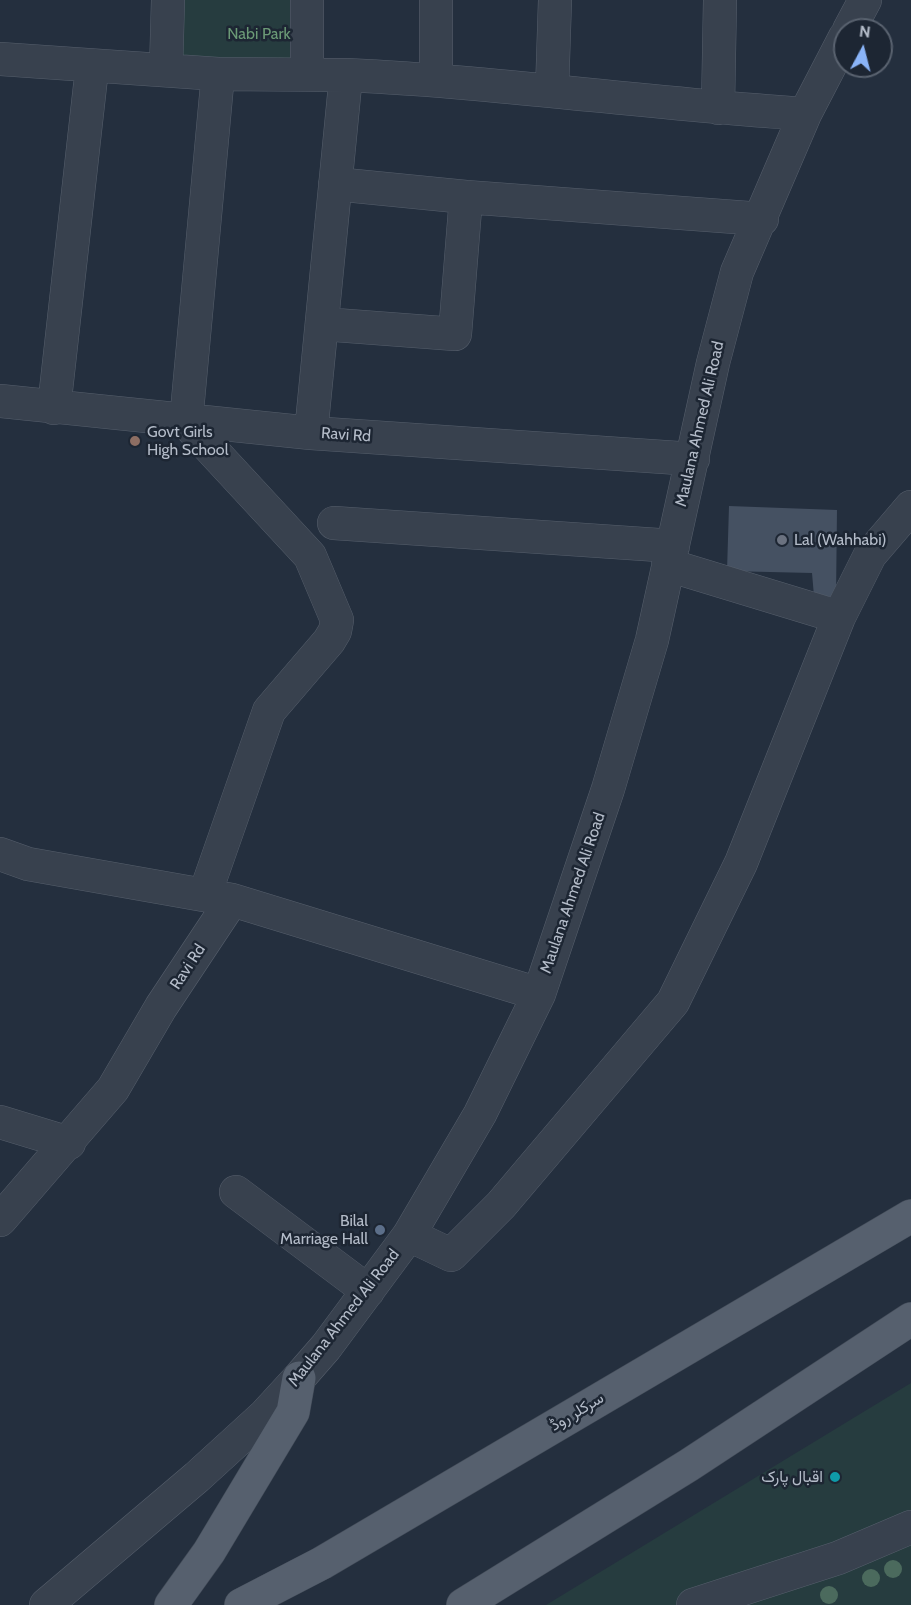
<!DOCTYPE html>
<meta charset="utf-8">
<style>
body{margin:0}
#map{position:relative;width:911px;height:1605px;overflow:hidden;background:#242f3e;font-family:Cabin,sans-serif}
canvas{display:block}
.north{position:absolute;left:833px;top:18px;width:60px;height:60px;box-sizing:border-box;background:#1d2633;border:2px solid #59626f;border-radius:50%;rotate:7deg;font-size:16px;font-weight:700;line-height:24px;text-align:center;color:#b4bcc9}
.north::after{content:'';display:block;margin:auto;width:21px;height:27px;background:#8ab4f8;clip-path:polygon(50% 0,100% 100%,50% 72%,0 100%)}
</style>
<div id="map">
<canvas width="911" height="1605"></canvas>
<div class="north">N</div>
</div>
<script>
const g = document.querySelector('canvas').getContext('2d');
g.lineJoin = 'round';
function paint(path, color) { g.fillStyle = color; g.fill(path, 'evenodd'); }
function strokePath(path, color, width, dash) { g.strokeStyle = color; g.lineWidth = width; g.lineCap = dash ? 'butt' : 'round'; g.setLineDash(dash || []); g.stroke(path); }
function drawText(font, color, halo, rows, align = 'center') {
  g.font = font + ' Cabin,Vazirmatn,sans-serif'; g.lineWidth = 5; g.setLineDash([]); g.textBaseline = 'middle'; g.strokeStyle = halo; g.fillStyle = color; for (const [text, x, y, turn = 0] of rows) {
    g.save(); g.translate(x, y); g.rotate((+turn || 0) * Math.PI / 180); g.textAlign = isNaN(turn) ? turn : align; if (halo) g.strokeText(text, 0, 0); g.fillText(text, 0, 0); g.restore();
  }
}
const green = new Path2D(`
 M179 0H295V71L177 63Z
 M911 1383V1605H546Z`);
const building = new Path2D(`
 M729 506 837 510 836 597 814 596 812 573 727 571Z`);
const minor = new Path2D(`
 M436 0V79
 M849 30 865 0
 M0 59 218 74 346 75
 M166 70 168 0
 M307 74V0
 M552 91 555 0
 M718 108 720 0
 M335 184 466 197 762 219
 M322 324 455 334 466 197
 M0 401 311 433 693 459
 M54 408 92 68
 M311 433 346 75C499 82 652 104 805 114
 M334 523 673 546
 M668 565 839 617
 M0 854 28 864 232 900 539 994
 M205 894 269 711 329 641 335 631 337 620 310 556 186 422 218 74
 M0 1122 69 1143
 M236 1192 368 1291
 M0 1220 113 1089 161 1007 232 900
 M409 1235 451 1255 501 1205 673 1002 741 863 839 617 870 555 911 507
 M46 1605 197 1477 265 1415 299 1378 326 1347 409 1235 480 1114 539 994 608 789 652 640 713 363 737 272 805 114 845 37
 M693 1605 838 1558 911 1527`);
const major = new Path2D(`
 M171 1605 209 1552 293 1412 299 1378
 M241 1605 322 1563 911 1216
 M463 1605 689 1465 911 1319`);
const trees = [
 [893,1569],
 [871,1578],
 [829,1595]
];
const markers = [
 [135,441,6,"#8d6e63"],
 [782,540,6,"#6b7280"],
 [380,1230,6,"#5c6f8a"],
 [835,1477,6,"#0f9aa8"]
];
const parkNames = [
 ["Nabi Park",259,34]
];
const streetNames = [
 ["Maulana Ahmed Ali Road",700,424,-77],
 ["Ravi Rd",346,435,4],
 ["Maulana Ahmed Ali Road",573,893,-71],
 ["Ravi Rd",188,967,-57],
 ["Maulana Ahmed Ali Road",344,1318,-52],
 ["سرکلر روڈ",577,1412,-31]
];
const poiNames = [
 ["Govt Girls",147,432],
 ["High School",147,450],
 ["Lal (Wahhabi)",794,540],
 ["Bilal",368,1221,"right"],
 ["Marriage Hall",368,1239,"right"],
 ["اقبال پارک",823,1477,"right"]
];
paint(green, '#263c3f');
paint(building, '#455162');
strokePath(minor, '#565f6c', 34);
strokePath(major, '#414a57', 34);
strokePath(minor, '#38414e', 33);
strokePath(major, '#56606e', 33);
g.fillStyle = '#4b6a5d';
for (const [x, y] of trees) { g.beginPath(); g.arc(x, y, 9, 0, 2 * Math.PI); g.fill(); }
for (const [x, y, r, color] of markers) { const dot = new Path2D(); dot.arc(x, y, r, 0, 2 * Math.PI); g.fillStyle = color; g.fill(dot); strokePath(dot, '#1d2633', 2); }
drawText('16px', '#6b9a76', '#1d2633', parkNames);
drawText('16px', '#b4bcc9', '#1d2633', streetNames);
drawText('16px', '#b4bcc9', '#1d2633', poiNames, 'left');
</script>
